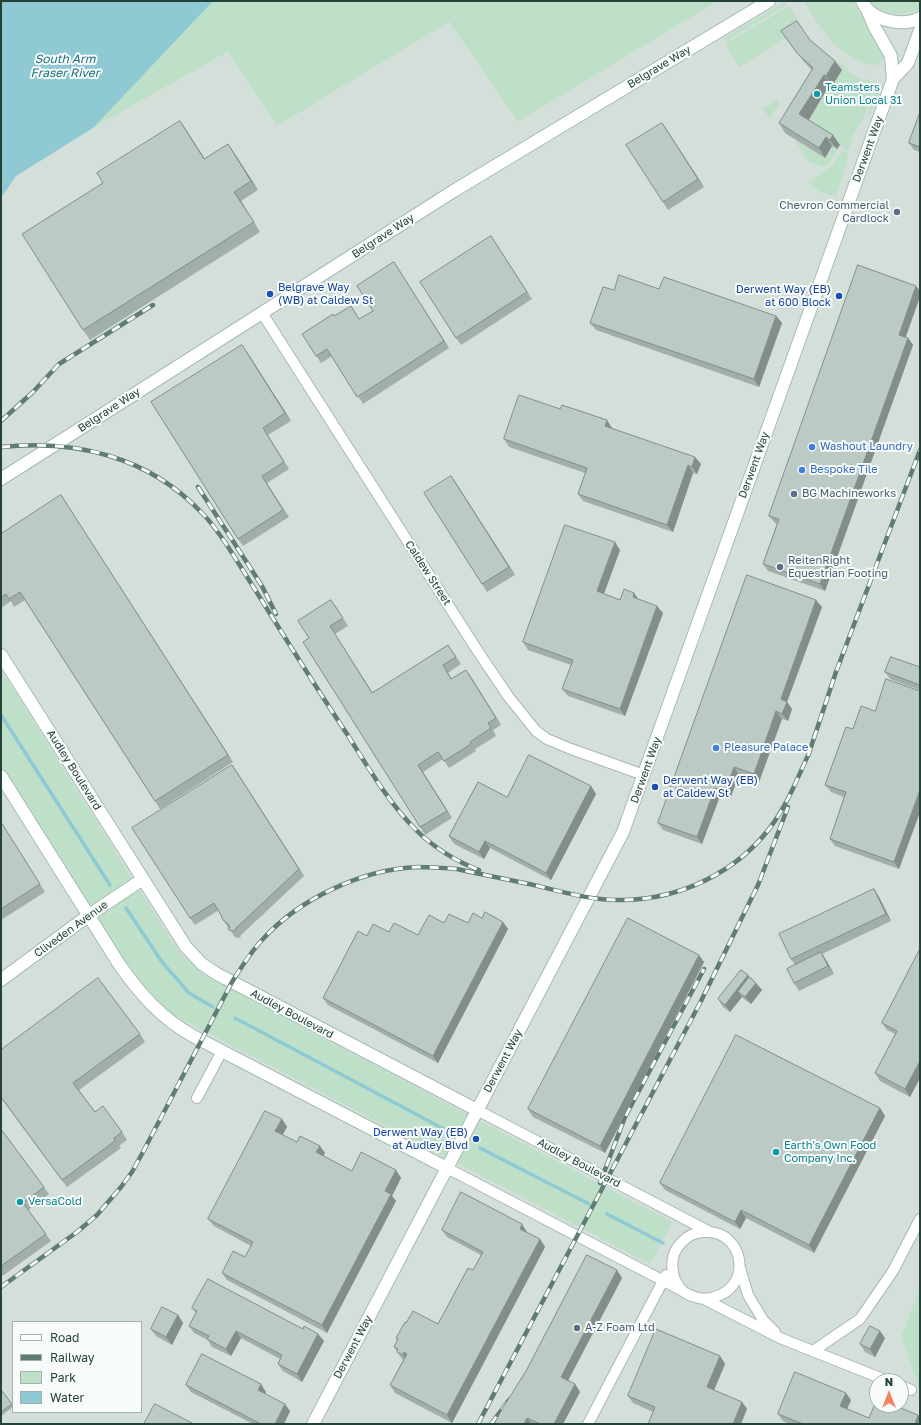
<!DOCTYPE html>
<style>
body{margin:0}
#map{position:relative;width:921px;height:1425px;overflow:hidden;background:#e6efeb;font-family:"Golos Text",sans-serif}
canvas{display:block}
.frame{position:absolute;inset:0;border:2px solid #24423a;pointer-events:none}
.legend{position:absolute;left:12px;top:1321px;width:130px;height:92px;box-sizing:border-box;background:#f7fbf9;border:1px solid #a3b1ad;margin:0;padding:5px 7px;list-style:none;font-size:12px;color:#24423a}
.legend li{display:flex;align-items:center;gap:8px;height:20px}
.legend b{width:20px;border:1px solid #a3b1ad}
.north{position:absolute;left:869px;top:1373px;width:40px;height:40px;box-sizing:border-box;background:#f7fbf9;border:1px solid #a3b1ad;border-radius:50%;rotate:0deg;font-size:11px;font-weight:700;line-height:16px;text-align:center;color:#24423a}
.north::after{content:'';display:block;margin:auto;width:14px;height:18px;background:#f4845f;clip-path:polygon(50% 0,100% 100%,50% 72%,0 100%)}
</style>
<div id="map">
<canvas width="921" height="1425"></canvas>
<div class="frame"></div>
<ul class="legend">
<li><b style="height:5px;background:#fff"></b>Road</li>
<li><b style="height:5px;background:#5f7d75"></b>Railway</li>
<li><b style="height:11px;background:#bfe0c8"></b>Park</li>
<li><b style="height:11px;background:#8ec9d4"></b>Water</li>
</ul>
<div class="north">N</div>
</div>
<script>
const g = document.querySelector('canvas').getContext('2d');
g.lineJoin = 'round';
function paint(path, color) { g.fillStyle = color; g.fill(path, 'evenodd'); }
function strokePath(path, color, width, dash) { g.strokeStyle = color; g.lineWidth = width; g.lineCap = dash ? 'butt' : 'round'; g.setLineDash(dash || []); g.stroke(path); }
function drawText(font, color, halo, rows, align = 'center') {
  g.font = font + ' "Golos Text",sans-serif'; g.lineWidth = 4; g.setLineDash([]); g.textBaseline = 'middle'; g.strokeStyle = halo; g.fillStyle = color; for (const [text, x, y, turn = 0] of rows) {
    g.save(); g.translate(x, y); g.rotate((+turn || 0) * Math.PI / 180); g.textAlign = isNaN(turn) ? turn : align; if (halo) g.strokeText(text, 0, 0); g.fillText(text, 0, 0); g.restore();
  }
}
const built = new Path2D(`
 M718 1H920V1286L901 1337 920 1392V1424H1V198L16 176 93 128 228 52 277 125 449 22 518 122ZM13 1322H141V1412H13ZM877 1381H901V1405H877Z`);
const green = new Path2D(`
 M110 1H718L518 122 449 22 277 126 228 52 93 128 16 176 1 198Z
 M804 1H853L884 53 883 60C878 67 871 66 864 63 833 50 821 29 804 1Z
 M870 1H920V9C903 16 883 17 870 1Z
 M785 2 786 5 724 42 725 37Z
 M789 6 802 28 739 67 725 44Z
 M829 55 844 66 848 72 862 79 876 82 863 119 853 136 849 151 806 124 828 88 832 89 834 86H832L842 70 826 59Z
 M877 85 880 86C878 99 871 110 865 121Z
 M777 100 779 104 770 119 763 108Z
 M798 141 825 158 832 146 837 150 830 161 824 167 809 162 796 142Z
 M843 150 848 152 847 164 836 196C825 194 815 190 808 182L833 165Z
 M1 670 180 954 207 977 672 1222 650 1264 173 1015 147 989 120 954 1 766Z
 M920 1286V1392L901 1337Z`);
const water = new Path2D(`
 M1 1H213L93 128 16 176 1 198Z`);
const stream = new Path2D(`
 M1 715 110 885
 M126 908 162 962 189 993 213 1007
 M235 1018 444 1129
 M480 1148 589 1204
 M607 1214 663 1243`);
const street = new Path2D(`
 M262 313 477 650 508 696 536 731 547 739 571 749 644 775
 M197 1098 222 1051
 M477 1110 708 1231
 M447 1168 681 1290
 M740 1268 748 1295 763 1320 775 1332
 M704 1299C757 1294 745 1229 705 1232 695 1232 687 1236 681 1243 668 1256 670 1280 684 1292 690 1296 697 1298 704 1299L780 1338 888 1381
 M813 1351 860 1319 893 1271 920 1219
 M901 1386 911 1390
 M588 1424 666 1275`);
const secondary = new Path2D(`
 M862 1C863 3 865 7 867 9 880 22 904 26 920 18
 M893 79 908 63 920 30
 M1 479 452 192 769 1
 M1 655 186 947 202 964 217 974 477 1110
 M1 776 119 964C140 994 161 1018 193 1036L447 1168
 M1 980 89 915 143 879
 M313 1424 623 832 893 79 891 56 874 26 867 9`);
const rail = new Path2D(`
 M1 421 33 392 59 364 153 305
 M1 447C76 439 149 457 202 513 214 525 223 539 232 553 270 613 307 674 347 734 368 767 388 802 416 830 433 847 457 862 479 870
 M198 487 262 586 276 614
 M808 756 836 672 920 450
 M600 1183 625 1117 704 969
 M1 1287 77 1232 97 1215 121 1187 132 1172 143 1152 232 982C241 968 250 953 262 940 299 899 362 869 418 867 431 867 444 868 457 869 484 875 511 880 538 886 566 893 595 901 624 900 680 899 735 873 769 829 787 806 798 777 810 751
 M478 1424 701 1001 758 885 788 807
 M491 1424 509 1400`);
const wall = new Path2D(`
 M781 31 810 40 842 70 832 86 830 84 809 120 840 145 837 149 832 146 825 158 785 133 779 123 812 70 804 62Z
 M920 112V152L914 150 909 143Z
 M180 121 205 159 228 144 258 190 241 201 260 232 90 340 83 330 103 183Z
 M662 123 704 187 668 210 663 202Z
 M491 236 532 299 461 345 456 338Z
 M399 270 449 348 363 404 332 356 321 363 316 356 334 316 360 319 373 311Z
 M659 289 776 316 782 323 759 387 596 330 590 323 614 290Z
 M906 337 908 338 913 345 825 591 768 571 763 564 777 524 775 523 769 516Z
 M247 352 291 421 268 435 289 469 267 483 289 517 243 546 238 539Z
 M612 428 701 464 697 474 693 473 673 532 583 501 578 494 585 473 509 447 504 439Z
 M451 476 515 575 487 592 482 584Z
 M66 503 233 762 160 809 25 600 14 607 11 601 1 608V534Z
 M620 550 604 594 620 600H639L663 613 625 716 568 696 562 689 571 665 528 650 523 642Z
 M816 600 822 607 787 702 792 709 788 721 782 719 759 782 739 775 730 799 720 796 702 844 663 830 658 823Z
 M336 607 348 626 335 634 372 692 453 652 461 664 448 673 452 679 466 670 501 725 493 730 496 736 475 749 476 751 449 768 443 759 423 772 452 818 425 835 420 827 309 638Z
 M920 667V690L890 679 885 672Z
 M920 691V812L899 869 835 846 830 839 844 797 831 792 825 785 853 729 875 711Z
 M232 765 304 876 240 936 241 937 239 938 235 937 223 920 219 910 195 925 190 918Z
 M591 786 596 794 551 880 490 848 484 859 454 844 449 836 507 797Z
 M1 822 45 892 1 920Z
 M874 889 879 897 891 921 822 954 826 960 834 974 799 991 794 983 795 965 791 959Z
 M482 918 503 922 508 929 438 1063 328 1005 323 998 367 936 389 932 418 935 468 923Z
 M920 949V1078L910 1097 880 1081 875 1073 895 1034 887 1030 882 1023Z
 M704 962 605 1153 533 1117 528 1109Z
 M751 978 756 983 762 990 751 1004 744 999 742 997 730 1012 723 1007 718 999Z
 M140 1034 145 1042 79 1090 95 1112 122 1132 127 1140 119 1146 121 1148 67 1187 1 1098Z
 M880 1108 885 1116 814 1253 746 1218 740 1229 665 1190 660 1183Z
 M282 1119 287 1127 282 1135 297 1142 325 1153 323 1156 352 1171 396 1170 401 1178 392 1196 396 1201 327 1333 227 1280 222 1273 245 1257 251 1246 214 1226 208 1219Z
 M1 1129 49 1194 28 1210 51 1241 1 1277Z
 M442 1230 527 1232V1233L540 1239 545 1247 452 1423 395 1393 390 1385 403 1360 402 1359 394 1347 398 1340 396 1338 406 1323 438 1324 473 1270 481 1255 447 1237Z
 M622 1278 568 1381 575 1384 580 1392 563 1424H494Z
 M192 1308 303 1329 318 1334 324 1341 302 1382 283 1371 278 1364 280 1359 241 1338 231 1356 212 1347 208 1340 194 1333 189 1326 196 1313Z
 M178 1315 183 1323 172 1345 156 1336 151 1329Z
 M885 1338 875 1357 865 1352 860 1344Z
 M720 1356 725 1364 714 1390 742 1402 747 1409 653 1412 633 1403 628 1396Z
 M186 1385 266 1392 265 1394 290 1411 284 1424H253L191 1392Z
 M1 1391H2L13 1405V1407L1 1416Z
 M851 1400 847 1409 869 1418 918 1415 920 1418V1424H790L783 1421 778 1414Z`);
const shadedWall = new Path2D(`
 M835 61 842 70 832 86 826 76Z
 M824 75 830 84 806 124 799 114Z
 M180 121 187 131 211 169 204 159Z
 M662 123 667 130 704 187 698 179Z
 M833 135 840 145 837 149 830 140Z
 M826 137 832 146 825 158 819 148Z
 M228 144 235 154 258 190 251 181Z
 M234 192 241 201 260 232 254 222Z
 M394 262 399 270 449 348 444 341Z
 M916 286 920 291V297L904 342 899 335Z
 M776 316 782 323 759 387 754 379Z
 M908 338 913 345 825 591 820 584Z
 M242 345 247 352 291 421 285 413Z
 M607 420 612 428 611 433 605 426Z
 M695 457 701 464 697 474 692 467Z
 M688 465 693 473 673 532 667 525Z
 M451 476 456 483 515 575 509 567Z
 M61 495 66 503 233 762 228 755Z
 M615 542 620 550 602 599 597 591Z
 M634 593 639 600 633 597Z
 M816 600 822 607 787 702 792 709 788 721 782 714 781 699Z
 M657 606 663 613 625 716 620 709Z
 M330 626 335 634 377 700 372 693Z
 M466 670 471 677 501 725 496 718Z
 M776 711 782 719 759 782 754 774Z
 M232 765 237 772 304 876 299 869Z
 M418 765 423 772 452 818 447 811Z
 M734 767 739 775 730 799 725 792Z
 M591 786 596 794 551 880 546 873Z
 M715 788 720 796 702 844 697 837Z
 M920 790V812L899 869 894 862Z
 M485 841 490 848 484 859 479 852Z
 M874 889 879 897 891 921 886 914Z
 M503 922 508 929 438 1063 433 1056Z
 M821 952 826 960 834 974 828 966Z
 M699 955 704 962 605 1153 600 1146Z
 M748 975 754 982 738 992 742 997 730 1012 725 1005Z
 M756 983 762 990 751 1004 745 997Z
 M920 1061V1078L910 1097 905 1089Z
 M880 1108 885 1116 814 1253 809 1245Z
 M282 1119 287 1127 281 1138 275 1131Z
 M320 1146 325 1153 321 1160 316 1152Z
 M396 1170 401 1178 392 1196 396 1201 327 1333 322 1325 385 1191Z
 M741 1210 746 1218 740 1229 735 1222Z
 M522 1224 527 1232 525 1236 520 1229Z
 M540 1239 545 1247 452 1423 447 1415Z
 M617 1270 622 1278 566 1384 561 1377Z
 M178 1315 183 1323 172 1345 166 1337Z
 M236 1331 241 1338 231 1356 226 1349Z
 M880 1331 885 1338 875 1357 870 1349Z
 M318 1334 324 1341 302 1382 297 1374Z
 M404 1352 409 1360 408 1362 403 1355Z
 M720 1356 725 1364 712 1395 707 1387Z
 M261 1384 266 1392 263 1398 258 1390Z
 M575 1384 580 1392 563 1424H554Z
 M846 1393 851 1400 845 1414 840 1406Z
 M742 1402 747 1409 741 1424H733Z
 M285 1404 290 1411 284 1424H275Z
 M918 1415 920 1418V1424H915Z
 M527 1418 532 1424H524Z`);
const building = new Path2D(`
 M797 21 810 40 835 61 826 76 824 75 799 114 833 135 830 140 826 137 819 148 779 123 813 68 797 53 781 31Z
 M920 112V147L909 143Z
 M180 121 204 159 228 144 251 181 234 192 254 222 83 330 22 234 103 183 97 173Z
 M662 123 698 179 663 202 626 145Z
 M491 236 527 292 456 338 420 282Z
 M394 262 444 341 357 397 327 349 316 356 302 334 333 314 334 316 351 306 359 319 373 311 357 286Z
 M858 265 916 286 899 335 908 338 820 584 763 564 779 519 769 516Z
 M619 275 659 289 664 277 776 316 754 379 590 323 603 287 614 290Z
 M242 345 285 413 263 428 284 462 262 476 283 510 238 539 151 402Z
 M519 395 560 409 562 405 607 420 605 426 695 457 692 467 688 465 667 525 578 494 587 468 504 439Z
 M451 476 509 567 482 584 424 493Z
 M61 495 228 755 155 801 20 592 9 599 6 594 1 597V534Z
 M565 525 615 542 597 591 620 600 624 589 634 593 633 597 657 606 620 709 562 689 573 660 523 642Z
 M747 575 816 600 781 699 787 702 782 714 776 711 754 774 734 767 725 792 715 788 697 837 658 823Z
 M331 600 343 618 330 626 372 693 448 645 456 657 443 665 451 679 466 670 496 718 488 723 491 728 470 742 471 744 444 761 438 752 418 765 447 811 420 827 303 642 309 638 298 621Z
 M891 657 920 667V685L885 672Z
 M886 679 920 691V790L894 862 830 839 846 792 825 785 846 727 853 729 861 706 875 711Z
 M529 755 591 786 546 873 485 841 479 852 449 836 478 782 507 797Z
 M232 765 299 869 235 929 236 930 234 931 229 930 228 928 230 927 227 923 223 920 221 915 214 903 190 918 132 828Z
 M1 822 40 884 1 909Z
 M874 889 886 914 791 959 779 934Z
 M485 912 503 922 433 1056 323 998 358 931 367 936 373 924 389 932 394 923 418 935 429 915 444 923 449 914 468 923 473 913 482 918Z
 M628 918 699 955 600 1146 528 1109Z
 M920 949V1061L905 1089 875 1073 897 1031 882 1023Z
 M821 952 828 966 794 983 787 969Z
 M741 970 748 975 725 1005 718 999Z
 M749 977 756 983 745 997 738 992Z
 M98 978 140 1034 73 1083 95 1112 103 1106 122 1132 114 1138 115 1141 62 1180 1 1097V1050Z
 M736 1035 880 1108 809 1245 741 1210 735 1222 660 1183Z
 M265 1111 282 1119 275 1131 297 1142 300 1136 320 1146 316 1152 352 1171 361 1152 396 1170 385 1191 391 1194 322 1325 222 1273 233 1251 245 1257 253 1242 208 1219Z
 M1 1129 44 1187 23 1203 46 1234 1 1266Z
 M461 1192 522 1224 520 1229 540 1239 447 1415 390 1385 407 1354 404 1352 403 1355 397 1352 398 1349 394 1347 398 1339 396 1338 405 1322 406 1323 413 1311 438 1324 468 1268 473 1270 483 1252 442 1230Z
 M587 1255 617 1270 561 1377 575 1384 554 1424H540L527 1418 524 1424H494L504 1406 526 1371Z
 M208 1279 303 1329 304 1326 318 1334 297 1374 278 1364 282 1355 236 1331 226 1349 207 1339 209 1336 189 1326 197 1311 192 1308Z
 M162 1307 178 1315 166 1337 151 1329Z
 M870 1326 880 1331 870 1349 860 1344Z
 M656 1329 720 1356 707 1387 742 1402 733 1424H648L655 1407 628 1396Z
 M202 1354 261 1384 258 1390 285 1404 275 1424H261L186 1385Z
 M795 1372 846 1393 840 1406 869 1418 877 1399V1405H893L918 1415 915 1424H803L778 1414Z
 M1 1391H2L12 1404 1 1412Z
 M155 1404 194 1424H144Z`);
const markers = [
 [817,94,4,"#0f9aa8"],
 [897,212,4,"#5c6f8a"],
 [270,294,4,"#1a4fb4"],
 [839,296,4,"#1a4fb4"],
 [812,447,4,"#3f7fe0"],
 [802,470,4,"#3f7fe0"],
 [794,494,4,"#5c6f8a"],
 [780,567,4,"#5c6f8a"],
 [716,748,4,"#3f7fe0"],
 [655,787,4,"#1a4fb4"],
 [476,1139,4,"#1a4fb4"],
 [776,1152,4,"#0f9aa8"],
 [20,1202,4,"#0f9aa8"],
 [577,1328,4,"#5c6f8a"]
];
const streetNames = [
 ["Belgrave Way",659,67,-31],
 ["Derwent Way",868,149,-70],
 ["Belgrave Way",383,236,-33],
 ["Belgrave Way",109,410,-33],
 ["Derwent Way",754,465,-70],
 ["Caldew Street",428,573,57],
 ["Audley Boulevard",74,770,58],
 ["Derwent Way",646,770,-70],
 ["Cliveden Avenue",71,929,-36],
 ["Audley Boulevard",292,1014,28],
 ["Derwent Way",503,1061,-62],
 ["Audley Boulevard",579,1163,28],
 ["Derwent Way",353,1347,-62]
];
const cultureNames = [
 ["Teamsters",825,88],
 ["Union Local 31",825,101],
 ["Earth's Own Food",784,1146],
 ["Company Inc.",784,1159],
 ["VersaCold",28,1202]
];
const serviceNames = [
 ["Chevron Commercial",889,206,"right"],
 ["Cardlock",889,219,"right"],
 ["BG Machineworks",802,494],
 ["ReitenRight",788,561],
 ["Equestrian Footing",788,574],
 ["A-Z Foam Ltd",585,1328]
];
const transitNames = [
 ["Belgrave Way",278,288],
 ["(WB) at Caldew St",278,301],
 ["Derwent Way (EB)",831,290,"right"],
 ["at 600 Block",831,303,"right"],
 ["Derwent Way (EB)",663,781],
 ["at Caldew St",663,794],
 ["Derwent Way (EB)",468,1133,"right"],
 ["at Audley Blvd",468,1146,"right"]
];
const shopNames = [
 ["Washout Laundry",820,447],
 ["Bespoke Tile",810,470],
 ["Pleasure Palace",724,748]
];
const waterNames = [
 ["South Arm",65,59],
 ["Fraser River",65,73]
];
paint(built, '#d4dfda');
paint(green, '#bfe0c8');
paint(water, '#8ec9d4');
strokePath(stream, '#8ec9d4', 3.5);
strokePath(street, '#a8b8b2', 12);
strokePath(secondary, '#a4bbb3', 14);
strokePath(street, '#fff', 10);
strokePath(secondary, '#fff', 12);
strokePath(rail, '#5f7d75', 4.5);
strokePath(rail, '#f7fbf9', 3, [9]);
paint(wall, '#a1aea9');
paint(shadedWall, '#838d89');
paint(building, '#bbcac4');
strokePath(building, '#838d89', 1);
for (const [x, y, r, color] of markers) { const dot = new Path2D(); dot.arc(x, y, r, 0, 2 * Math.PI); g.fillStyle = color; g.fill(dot); strokePath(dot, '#f7fbf9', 1.5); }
drawText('11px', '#24423a', '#f7fbf9', streetNames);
drawText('11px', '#0d838f', '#f7fbf9', cultureNames, 'left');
drawText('11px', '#4e5e75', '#f7fbf9', serviceNames, 'left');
drawText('11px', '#164399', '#f7fbf9', transitNames, 'left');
drawText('11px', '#366cbe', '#f7fbf9', shopNames, 'left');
drawText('italic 12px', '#1c6f80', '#f7fbf9', waterNames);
</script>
